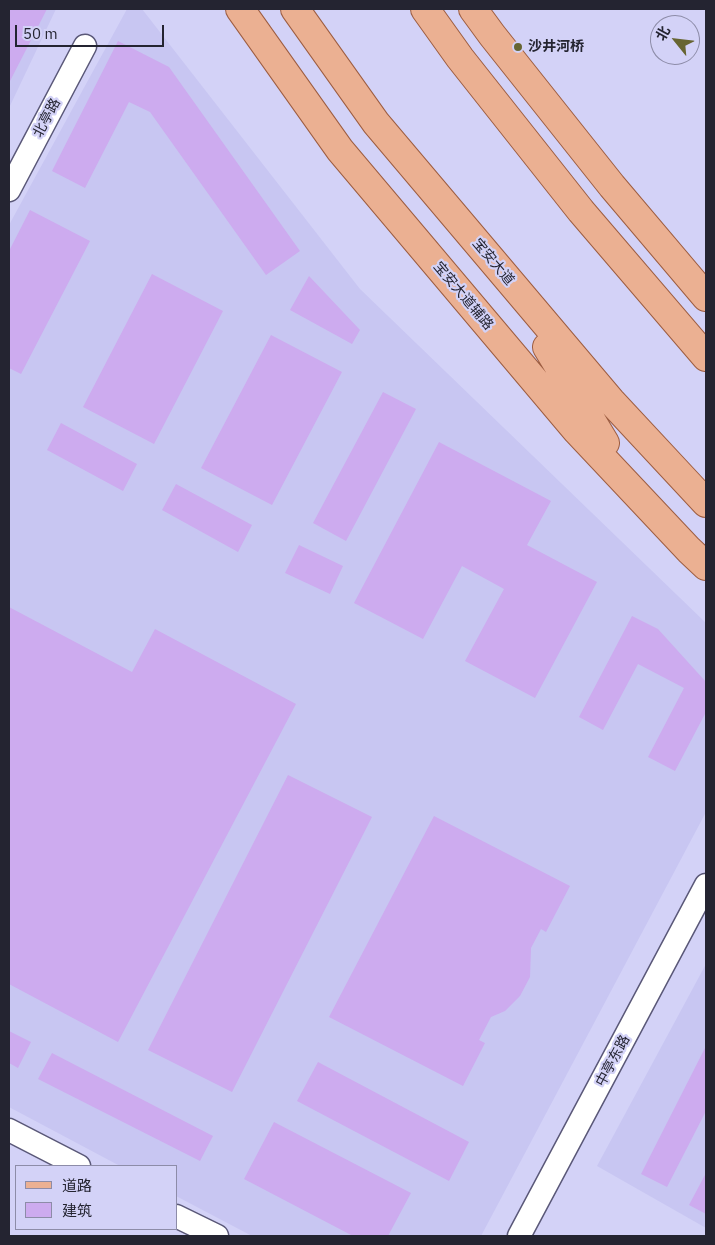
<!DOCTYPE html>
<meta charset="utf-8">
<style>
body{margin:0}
#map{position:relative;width:715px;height:1245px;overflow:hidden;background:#d3d2f7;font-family:"IBM Plex Sans","Noto Sans SC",sans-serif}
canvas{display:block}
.frame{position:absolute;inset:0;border:10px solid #242431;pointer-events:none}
.legend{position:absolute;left:15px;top:1165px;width:162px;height:65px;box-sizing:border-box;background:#d3d2f7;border:1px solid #8d8ca8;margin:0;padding:6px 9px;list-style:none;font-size:15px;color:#242431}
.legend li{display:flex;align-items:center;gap:10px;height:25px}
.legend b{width:25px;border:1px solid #8d8ca8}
.north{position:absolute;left:650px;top:15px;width:50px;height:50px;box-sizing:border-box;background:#d3d2f7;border:1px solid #8d8ca8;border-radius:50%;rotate:299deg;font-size:14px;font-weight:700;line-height:20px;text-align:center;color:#242431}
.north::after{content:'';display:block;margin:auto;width:18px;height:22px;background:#676532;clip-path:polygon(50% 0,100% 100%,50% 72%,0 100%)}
.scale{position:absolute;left:15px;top:25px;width:149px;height:22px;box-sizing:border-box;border:2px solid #242431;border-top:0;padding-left:6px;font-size:15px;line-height:18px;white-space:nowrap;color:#242431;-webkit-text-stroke:4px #d3d2f7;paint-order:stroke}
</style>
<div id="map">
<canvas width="715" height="1245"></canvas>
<div class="frame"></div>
<ul class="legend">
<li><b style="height:6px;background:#ebb092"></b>道路</li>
<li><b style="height:14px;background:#cdabef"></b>建筑</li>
</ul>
<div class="north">北</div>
<div class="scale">50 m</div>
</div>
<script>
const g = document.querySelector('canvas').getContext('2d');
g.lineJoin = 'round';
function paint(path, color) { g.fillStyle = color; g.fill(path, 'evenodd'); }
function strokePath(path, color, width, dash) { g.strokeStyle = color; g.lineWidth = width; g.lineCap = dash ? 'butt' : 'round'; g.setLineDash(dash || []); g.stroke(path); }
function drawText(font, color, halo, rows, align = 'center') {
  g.font = font + ' "IBM Plex Sans","Noto Sans SC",sans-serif'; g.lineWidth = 4.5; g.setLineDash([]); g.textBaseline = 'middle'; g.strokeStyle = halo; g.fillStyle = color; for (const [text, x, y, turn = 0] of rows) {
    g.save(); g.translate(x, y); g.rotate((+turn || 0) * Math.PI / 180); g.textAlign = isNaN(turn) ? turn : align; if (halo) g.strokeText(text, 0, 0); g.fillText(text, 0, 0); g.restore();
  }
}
const built = new Path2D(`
 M9 9H56L9 108Z
 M127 9H142L360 289 706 623V812L481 1236H252L176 1196V1166H120L9 1107V225Z
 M706 964V1228L597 1166Z`);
const building = new Path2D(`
 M9 9H47L9 83Z
 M118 41 169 67 300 251 266 275 150 112 129 102 85 188 52 171Z
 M30 210 90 241 21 374 9 368V251Z
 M152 274 223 311 154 444 83 407Z
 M309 276 360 330 352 344 290 310Z
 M271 335 342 372 272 505 201 468Z
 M383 392 416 409 346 541 313 523Z
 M61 423 137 464 123 491 47 450Z
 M439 442 551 501 527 545 597 582 535 698 465 661 504 589 462 566 423 639 354 603Z
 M176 484 252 525 238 552 162 510Z
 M299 545 343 566 330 594 285 573Z
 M9 607 132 672 155 629 296 704 118 1042 9 984Z
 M632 616 658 629 706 682V712L675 771 648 757 684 688 638 664 603 730 579 717Z
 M288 775 372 817 232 1092 148 1050Z
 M434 816 570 886 546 932 541 929 531 948 530 977 520 996 505 1011 491 1017 479 1040 485 1043 463 1086 329 1017Z
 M9 1031 31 1042 18 1068 9 1063Z
 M706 1046V1111L667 1187 641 1174Z
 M52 1053 213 1136 200 1161 38 1079Z
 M318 1062 469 1142 449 1181 297 1101Z
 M274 1122 411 1193 388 1236H353L244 1179Z
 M706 1173V1214L689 1205Z`);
const minor = new Path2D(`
 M9 190 85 46
 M9 1130 79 1166
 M176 1216 217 1236
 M519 1236 706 885`);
const major = new Path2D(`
 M240 9 340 150 577 431 689 550 706 566
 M295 9 376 123 611 401 706 503
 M425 9 460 58 581 211 706 357
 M473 9 492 35 612 186 706 297
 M547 347 605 443`);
const markers = [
 [518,47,5,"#676532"]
];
const poiNames = [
 ["沙井河桥",528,47]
];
const streetNames = [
 ["北亭路",47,118,-62],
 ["宝安大道",493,262,50],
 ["宝安大道辅路",463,296,50],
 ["中亭东路",613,1061,-62]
];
paint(built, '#c8c6f2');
paint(building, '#cdabef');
strokePath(minor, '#5a5878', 25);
strokePath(major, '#9d5d41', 30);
strokePath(minor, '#fff', 22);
strokePath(major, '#ebb092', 28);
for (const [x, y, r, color] of markers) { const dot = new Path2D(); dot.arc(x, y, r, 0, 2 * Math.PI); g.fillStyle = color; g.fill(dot); strokePath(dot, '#d3d2f7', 2); }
drawText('bold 14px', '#242431', '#d3d2f7', poiNames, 'left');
drawText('14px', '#242431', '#d3d2f7', streetNames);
</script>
